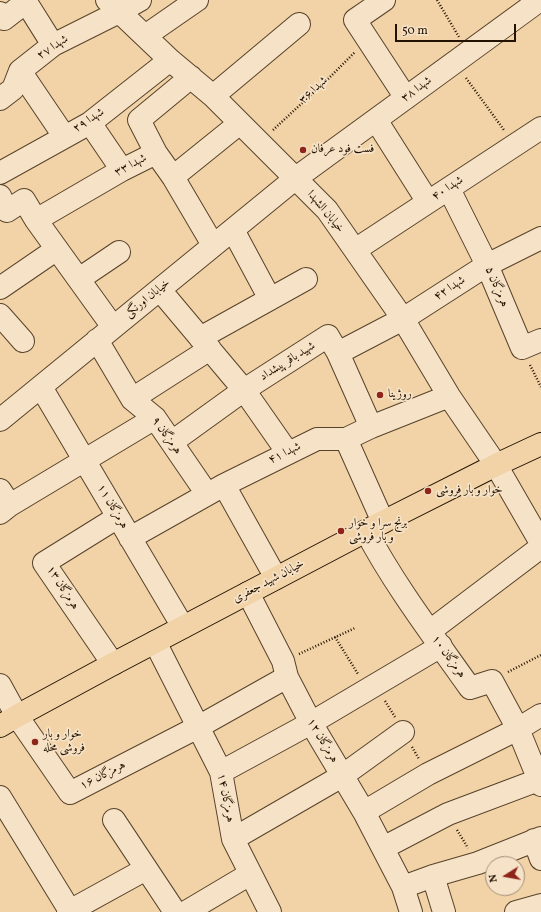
<!DOCTYPE html>
<meta charset="utf-8">
<style>
body{margin:0}
#map{position:relative;width:541px;height:912px;overflow:hidden;background:#f1d3a7;font-family:Vollkorn,serif}
canvas{display:block}
.north{position:absolute;left:485px;top:856px;width:40px;height:40px;box-sizing:border-box;background:#f6e2c6;border:1px solid #a28f77;border-radius:50%;rotate:259deg;font-size:11px;font-weight:700;line-height:16px;text-align:center;color:#241200}
.north::after{content:'';display:block;margin:auto;width:14px;height:18px;background:#8f2418;clip-path:polygon(50% 0,100% 100%,50% 72%,0 100%)}
.scale{position:absolute;left:395px;top:24px;width:121px;height:18px;box-sizing:border-box;border:2px solid #241200;border-top:0;padding-left:5px;font-size:12px;line-height:14px;white-space:nowrap;color:#241200;-webkit-text-stroke:3px #f6e2c6;paint-order:stroke}
</style>
<div id="map">
<canvas width="541" height="912"></canvas>
<div class="north">N</div>
<div class="scale">50 m</div>
</div>
<script>
const g = document.querySelector('canvas').getContext('2d');
g.lineJoin = 'round';
function strokePath(path, color, width, dash) { g.strokeStyle = color; g.lineWidth = width; g.lineCap = dash ? 'butt' : 'round'; g.setLineDash(dash || []); g.stroke(path); }
function drawText(font, color, halo, rows, align = 'center') {
  g.font = font + ' Vollkorn,Amiri,serif'; g.lineWidth = 3.5; g.setLineDash([]); g.textBaseline = 'middle'; g.strokeStyle = halo; g.fillStyle = color; for (const [text, x, y, turn = 0] of rows) {
    g.save(); g.translate(x, y); g.rotate((+turn || 0) * Math.PI / 180); g.textAlign = isNaN(turn) ? turn : align; if (halo) g.strokeText(text, 0, 0); g.fillText(text, 0, 0); g.restore();
  }
}
const path = new Path2D(`
 M437 0 459 37
 M466 78 504 130
 M273 130 327 80 355 52
 M530 365 541 387
 M335 637 358 674
 M299 654 355 628
 M508 672 541 655
 M385 701 395 717
 M412 747 419 759
 M457 830 468 848`);
const minor = new Path2D(`
 M107 0 170 60 213 96 327 210 403 319 449 396 496 465 541 543
 M384 0 355 20 406 98
 M0 13 4 19 26 2 53 45
 M145 36 197 0
 M20 71 64 136
 M191 77 139 120 156 153 173 177 213 245
 M213 96 299 24
 M0 99 13 89 20 71 53 45 119 12 140 0
 M376 120 428 202
 M90 123 122 170
 M0 173 90 123 170 60
 M173 177 240 123
 M449 189 487 265 522 348 541 340
 M0 196 7 211 24 200 36 220 113 327
 M36 220 122 170 156 153
 M233 230 270 299
 M355 250 541 128
 M79 279 119 252
 M0 288 57 249
 M160 290 244 390 288 453
 M0 315 23 341
 M200 338 306 279
 M97 340 132 399 155 418 207 494
 M338 353 371 427
 M41 387 183 627
 M132 399 210 349
 M0 420 296 178 540 0
 M346 439 383 522
 M172 442 244 390 328 336 338 353 403 319 487 265 541 238
 M224 485 276 578
 M0 490 10 505
 M0 513 10 505 155 418
 M366 531C395 586 434 637 470 688L492 681 518 729 541 785
 M130 538 224 485 317 439H346L371 427 449 396
 M248 593 283 661 287 677 311 723 364 812 403 887 411 912
 M430 631 541 547
 M155 642 221 772 233 839 270 912
 M113 664 44 563 118 517
 M0 685 17 716 70 793 198 727 287 677
 M221 772 311 723 441 646
 M0 797 70 911
 M364 812 428 774 518 729 541 715
 M114 820 175 912
 M233 839 342 776 403 732
 M534 840 541 859
 M383 848 448 814 541 779
 M433 876 444 912
 M403 887 433 876 478 863 541 838
 M68 912 146 869
 M186 912 250 874
 M516 912 541 905`);
const major = new Path2D(`
 M0 726 17 716 113 664 383 522 496 465 541 444`);
const markers = [
 [303,150,4,"#8f2418"],
 [380,395,4,"#8f2418"],
 [428,491,4,"#8f2418"],
 [341,531,4,"#8f2418"],
 [35,742,4,"#8f2418"]
];
const streetNames = [
 ["شهدا ۲۷",53,48,-33],
 ["شهدا ۳۸",417,90,-36],
 ["شهدا ۳۶",314,91,-43],
 ["شهدا ۲۹",89,121,-33],
 ["شهدا ۳۳",131,166,-28],
 ["شهدا ۴۰",448,189,-33],
 ["خیابان الشهدا",325,212,50],
 ["هرمزگان ۵",496,287,67],
 ["شهدا ۴۲",450,289,-33],
 ["خیابان اورنگی",148,299,-39],
 ["شهید باقر پیشداد",288,362,-32],
 ["هرمزگان ۹",166,436,54],
 ["شهدا ۴۱",285,454,-26],
 ["هرمزگان ۱۱",112,507,59],
 ["خیابان شهید جعفری",269,582,-28],
 ["هرمزگان ۱۳",62,588,57],
 ["هرمزگان ۱۰",448,657,54],
 ["هرمزگان ۱۲",322,741,59],
 ["هرمزگان ۱۶",103,776,-27],
 ["هرمزگان ۱۴",225,798,79]
];
const poiNames = [
 ["فست فود عرفان",311,150],
 ["روژینا",388,395],
 ["خوار و بار فروشی",436,491],
 ["برنج سرا و خوار",349,524],
 ["و بار فروشی",349,538],
 ["خوار و بار",43,735],
 ["فروشی محله",43,749]
];
strokePath(minor, '#57422a', 24);
strokePath(major, '#241200', 24);
strokePath(path, '#241200', 2.5, [1, 2]);
strokePath(minor, '#f6e2c6', 22);
strokePath(major, '#f1d3a7', 22);
for (const [x, y, r, color] of markers) { const dot = new Path2D(); dot.arc(x, y, r, 0, 2 * Math.PI); g.fillStyle = color; g.fill(dot); strokePath(dot, '#f6e2c6', 1.5); }
drawText('12px', '#241200', '#f6e2c6', streetNames);
drawText('12px', '#241200', '#f6e2c6', poiNames, 'left');
</script>
